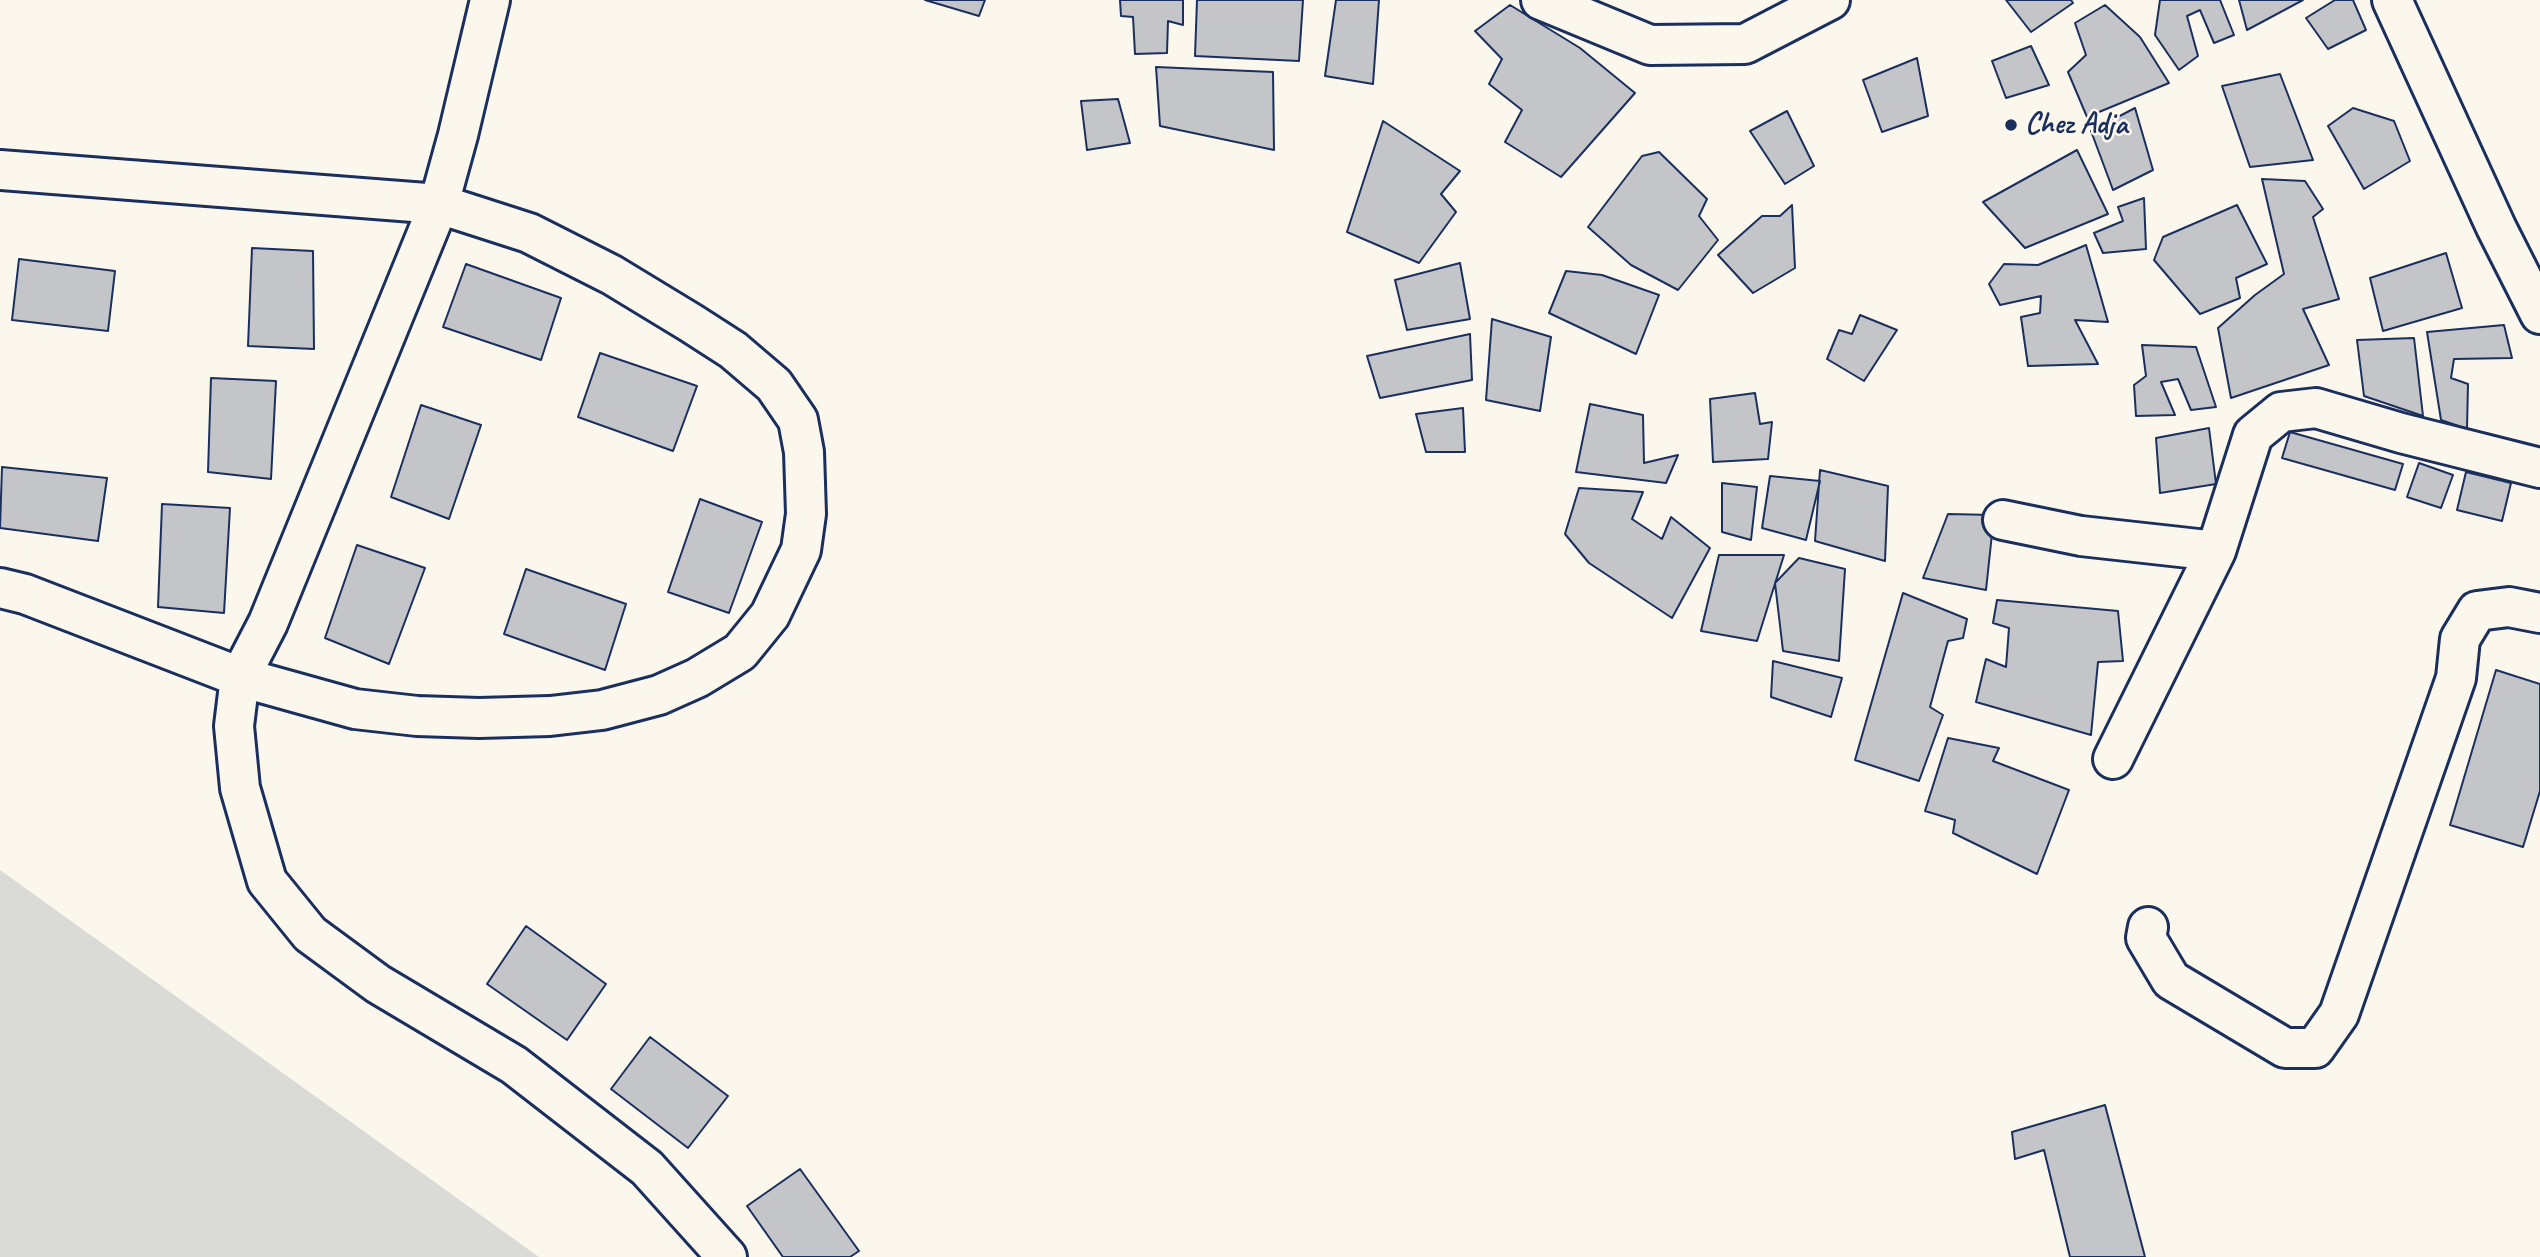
<!DOCTYPE html>
<style>
body{margin:0}
canvas{display:block;background:#fbf7ec}
</style>
<canvas width="2540" height="1257"></canvas>
<script>
const g = document.querySelector('canvas').getContext('2d');
g.lineJoin = 'round';
function paint(path, color) { g.fillStyle = color; g.fill(path, 'evenodd'); }
function strokePath(path, color, width, dash) { g.strokeStyle = color; g.lineWidth = width; g.lineCap = dash ? 'butt' : 'round'; g.setLineDash(dash || []); g.stroke(path); }
function drawText(font, color, halo, rows, align = 'center') {
  g.font = font + ' Caveat,sans-serif'; g.lineWidth = 5; g.setLineDash([]); g.textBaseline = 'middle'; g.strokeStyle = halo; g.fillStyle = color; for (const [text, x, y, turn = 0] of rows) {
    g.save(); g.translate(x, y); g.rotate((+turn || 0) * Math.PI / 180); g.textAlign = isNaN(turn) ? turn : align; if (halo) g.strokeText(text, 0, 0); g.fillText(text, 0, 0); g.restore();
  }
}
const green = new Path2D(`
 M0 870 539 1257H0Z`);
const building = new Path2D(`
 M925 0H985L979 16Z
 M1120 0H1183V25L1168 21 1167 53 1135 54 1133 17 1121 16Z
 M1197 0H1303L1299 61 1195 56Z
 M1336 0H1379L1373 84 1325 76Z
 M2006 0H2071L2073 3 2031 32Z
 M2160 0H2220L2234 35 2214 43 2200 10 2187 16 2198 56 2179 70 2155 35Z
 M2239 0H2303L2247 30Z
 M2335 0H2353L2366 30 2328 49 2306 18Z
 M1510 5 1580 48 1635 93 1561 177 1505 142 1522 110 1489 84 1502 59 1475 31Z
 M2105 5 2140 37 2169 83 2087 117 2068 72 2086 55 2075 23Z
 M2031 46 2049 85 2006 98 1992 61Z
 M1917 58 1928 116 1882 132 1863 80Z
 M1156 67 1273 72 1274 150 1160 126Z
 M2280 74 2313 160 2250 167 2222 86Z
 M1118 99 1130 143 1087 150 1081 101Z
 M2135 108 2153 170 2113 190 2091 131Z
 M2353 108 2394 121 2410 161 2364 189 2328 126Z
 M1787 111 1814 166 1785 184 1750 131Z
 M1383 121 1460 171 1441 194 1456 212 1419 263 1347 232Z
 M2077 150 2108 214 2025 248 1983 202Z
 M1659 152 1707 199 1699 216 1718 240 1678 290 1631 265 1588 227 1642 156Z
 M2262 179 2305 181 2323 209 2313 217 2339 299 2303 309 2329 365 2231 398 2218 328 2255 295 2284 274Z
 M2144 198 2146 249 2103 253 2094 233 2123 221 2118 207Z
 M1792 205 1795 268 1753 293 1718 255 1762 216H1780Z
 M2237 205 2267 264 2236 278 2240 298 2200 314 2154 260 2163 237Z
 M2086 245 2108 322 2075 320 2098 364 2028 366 2021 317 2040 313 2041 296 2000 305 1989 284 2004 264 2038 265Z
 M252 248 313 251 314 349 248 346Z
 M2446 253 2462 308 2383 331 2370 278Z
 M19 259 115 271 108 331 12 320Z
 M1460 263 1470 319 1407 330 1395 280Z
 M466 264 561 298 541 360 443 327Z
 M1566 271 1602 275 1659 295 1636 354 1549 313Z
 M1860 315 1897 330 1864 381 1827 359 1839 330 1852 334Z
 M1492 319 1551 337 1540 411 1486 400Z
 M2504 325 2512 358 2454 359 2451 378 2468 384 2467 429 2441 420 2427 332Z
 M1470 334 1472 380 1380 398 1367 356Z
 M2414 338 2423 416 2364 396 2357 340Z
 M2142 345 2196 347 2216 407 2191 410 2178 379 2161 382 2175 415 2136 416 2134 385 2146 376Z
 M600 353 697 386 673 451 578 417Z
 M211 378 276 381 271 479 208 472Z
 M1755 393 1760 424 1772 422 1768 459 1713 462 1710 399Z
 M1590 404 1643 415 1644 463 1678 455 1666 483 1576 472Z
 M421 405 481 425 449 519 391 497Z
 M1463 408 1465 452H1426L1416 414Z
 M2209 428 2216 484 2160 493 2156 438Z
 M2290 432 2403 464 2395 490 2282 458Z
 M2419 463 2453 475 2441 508 2407 497Z
 M2 467 107 478 98 541 0 528Z
 M1820 470 1888 486 1885 561 1815 541Z
 M2466 472 2511 483 2502 521 2457 510Z
 M1770 476 1820 481 1806 540 1762 528Z
 M1722 483 1757 487 1751 540 1722 532Z
 M1579 488 1643 492 1632 519 1662 539 1671 517 1710 548 1672 618 1589 563 1565 534Z
 M700 499 762 522 729 613 668 592Z
 M162 504 230 508 224 613 158 607Z
 M1948 514 1994 515 1986 590 1923 578Z
 M357 545 425 568 389 664 325 638Z
 M1719 555H1784L1757 641 1701 631Z
 M1799 558 1845 569 1839 661 1783 651 1775 583Z
 M526 569 626 604 605 670 504 634Z
 M1903 593 1967 619 1963 638 1948 641 1930 707 1943 715 1919 781 1855 760Z
 M1997 600 2118 611 2123 661 2098 662 2091 735 1976 702 1986 659 2006 667 2009 628 1993 623Z
 M1773 661 1842 678 1831 717 1771 697Z
 M2496 670 2540 684V791L2523 847 2450 825Z
 M1948 738 1999 748 1993 761 2069 790 2037 874 1953 833 1955 820 1925 811Z
 M526 926 606 984 567 1040 487 984Z
 M650 1037 728 1096 688 1148 611 1089Z
 M2105 1105 2145 1257H2070L2044 1150 2015 1159 2012 1132Z
 M800 1169 859 1251 850 1257H783L747 1206Z`);
const street = new Path2D(`
 M1541 0 1650 45 1745 44 1830 0
 M0 170 439 204 529 233 612 275 691 323 733 350 774 385 798 420 804 452 806 514 801 550 770 615 740 652 697 678 659 695 602 710 550 716 479 718 417 716 355 709 240 677 234 726 240 788 267 881 310 934 378 984 514 1065 647 1168 727 1257
 M2003 520 2081 536 2216 551 2253 435 2281 412 2316 408 2401 433 2540 468
 M0 588 25 594 240 677 268 623 439 204 458 135 490 0
 M2113 759 2216 551
 M2148 927 2146 938 2171 980 2285 1048H2315L2339 1014 2456 678 2460 639 2477 611 2509 607 2540 613`);
const secondary = new Path2D(`
 M2392 0 2496 227 2540 314`);
const markers = [
 [2011,125,7,"#1b2f5e"]
];
const poiNames = [
 ["Chez Adja",2025,125]
];
paint(green, '#dadad7');
paint(building, '#c3c5c9');
strokePath(building, '#1b2f5e', 2);
strokePath(street, '#1b2f5e', 44);
strokePath(secondary, '#1b2f5e', 44);
strokePath(street, '#fbf7ec', 38);
strokePath(secondary, '#fbf7ec', 38);
for (const [x, y, r, color] of markers) { const dot = new Path2D(); dot.arc(x, y, r, 0, 2 * Math.PI); g.fillStyle = color; g.fill(dot); strokePath(dot, '#fbf7ec', 2.5); }
drawText('bold 30px', '#1b2f5e', '#fbf7ec', poiNames, 'left');
</script>
